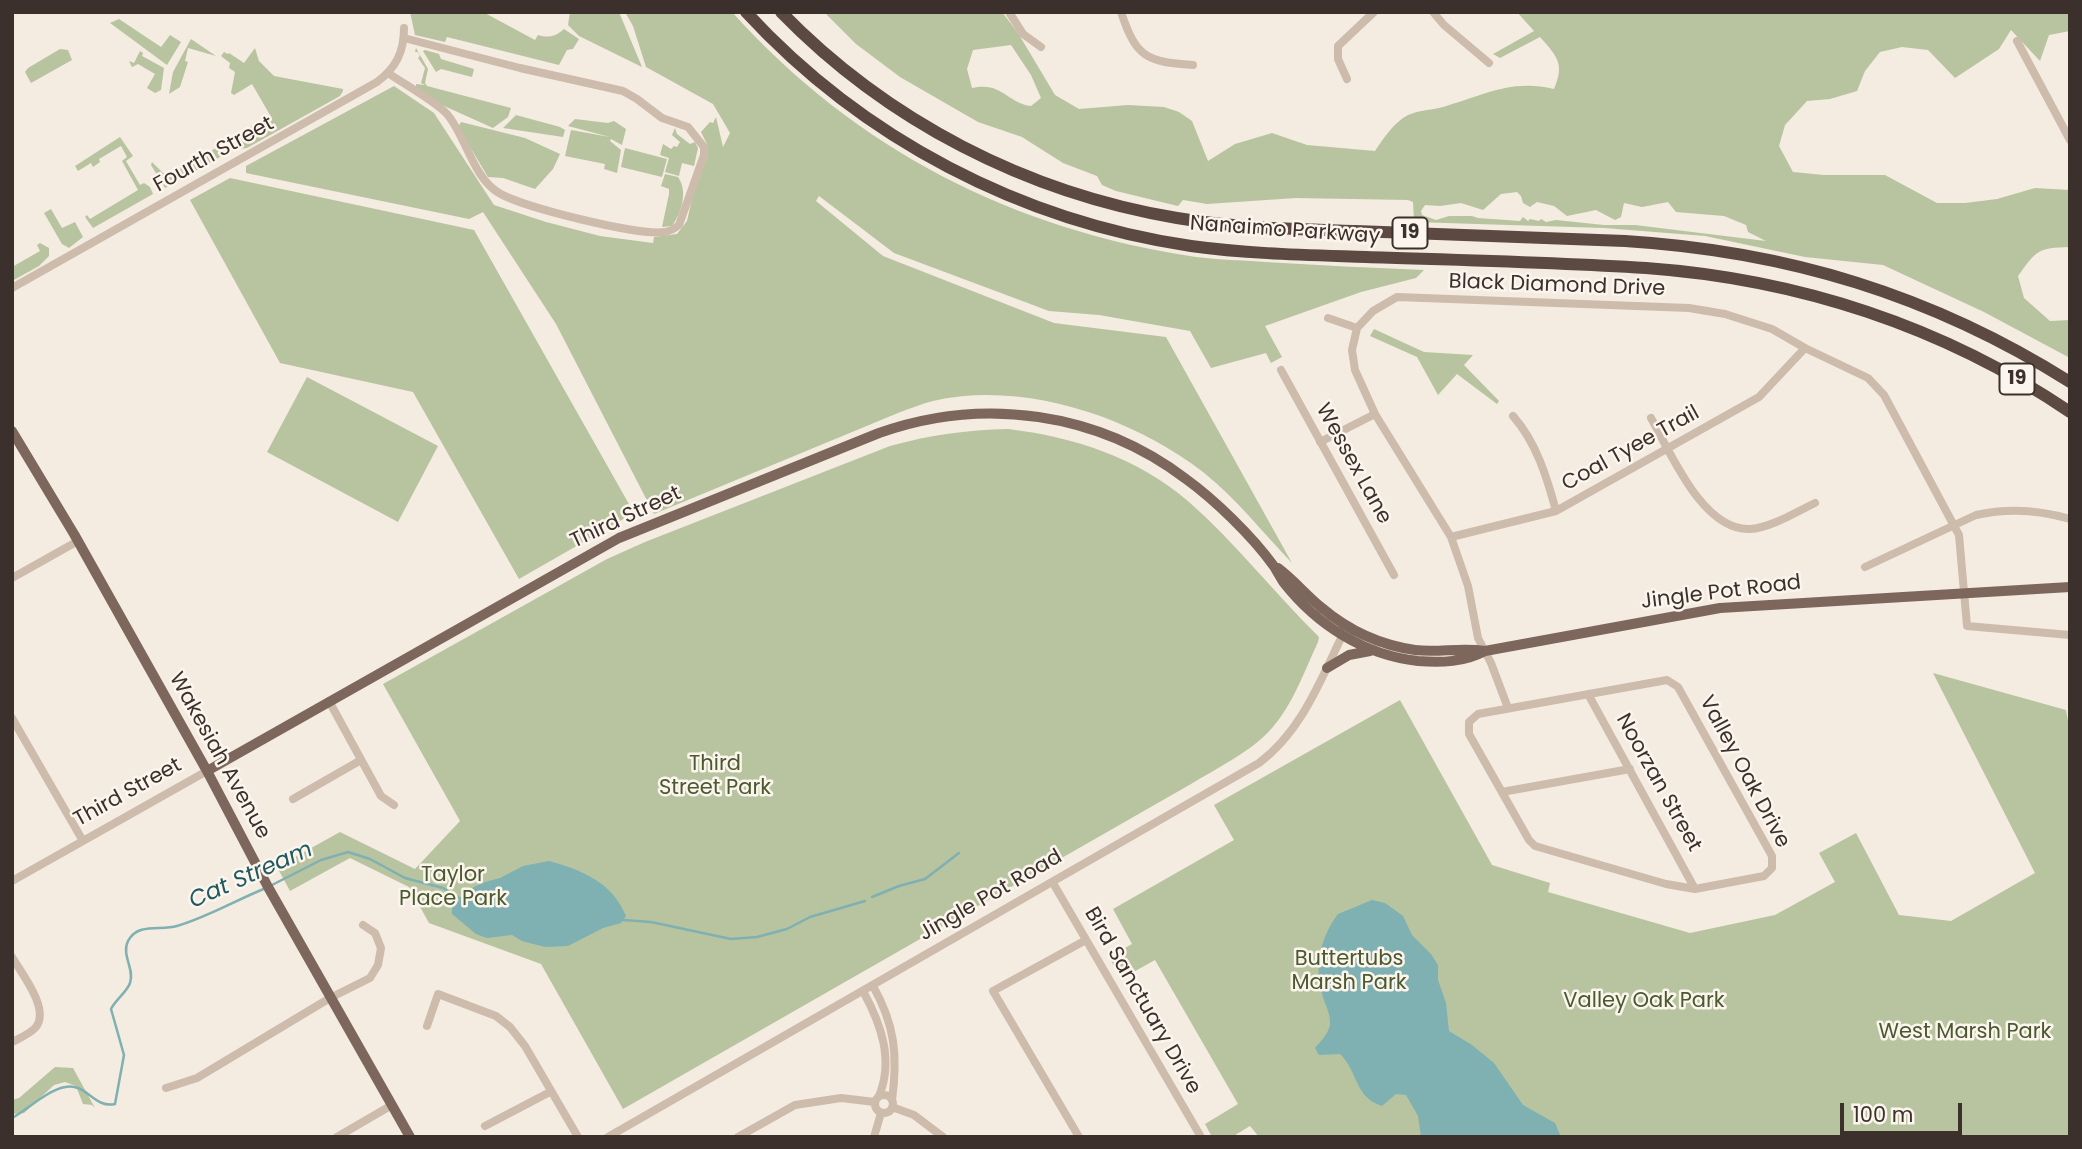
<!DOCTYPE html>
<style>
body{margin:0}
#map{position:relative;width:2082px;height:1149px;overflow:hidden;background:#f4ebe1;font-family:Poppins,sans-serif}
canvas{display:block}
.frame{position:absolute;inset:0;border:14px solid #3b302b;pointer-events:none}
.scale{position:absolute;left:1840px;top:1103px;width:122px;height:32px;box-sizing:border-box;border:4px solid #3b302b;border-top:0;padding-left:9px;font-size:21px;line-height:24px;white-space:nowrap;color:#3b302b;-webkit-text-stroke:5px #fbf5ee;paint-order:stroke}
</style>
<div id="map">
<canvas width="2082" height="1149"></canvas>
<div class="frame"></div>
<div class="scale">100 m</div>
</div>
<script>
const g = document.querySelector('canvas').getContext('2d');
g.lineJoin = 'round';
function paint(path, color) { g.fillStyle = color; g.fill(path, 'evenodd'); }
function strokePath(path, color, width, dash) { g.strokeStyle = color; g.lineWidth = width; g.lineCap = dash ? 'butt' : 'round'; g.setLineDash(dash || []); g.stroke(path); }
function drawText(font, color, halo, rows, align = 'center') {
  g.font = font + ' Poppins,sans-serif'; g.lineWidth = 5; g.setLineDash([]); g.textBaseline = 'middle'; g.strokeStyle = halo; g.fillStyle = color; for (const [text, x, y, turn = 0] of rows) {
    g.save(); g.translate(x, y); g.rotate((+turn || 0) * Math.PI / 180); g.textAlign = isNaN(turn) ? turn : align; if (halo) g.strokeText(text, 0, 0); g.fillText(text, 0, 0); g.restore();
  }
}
const green = new Path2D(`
 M410 12H483L535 40 538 35C549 38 555 37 564 29L579 39 573 49 567 50 559 65 447 37 445 42 415 35Z
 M570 12H619L642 67 579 36 568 25Z
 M625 12H732C856 150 1014 230 1196 257 1219 260 1242 260 1265 262 1318 265 1371 268 1424 270L1416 278 1361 292 1265 326 1282 357 1271 363 1266 353 1211 368 1190 331 1099 315 1049 311 894 253 819 196 816 201 883 256 1054 323 1166 337 1292 563C1263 533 1236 498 1203 472 1132 417 1023 380 933 401 921 404 909 409 898 413L654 514 556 324 483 212 469 219 246 173V166L394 86 434 113 494 205 546 222 600 236 653 243 654 237 677 234 687 221 692 199 708 154 707 144 701 132 710 122 713 123 716 117 723 147 730 133 713 104 646 67 633 26Z
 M824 12H1002L1018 33 1055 95 1079 109 1128 105 1164 107 1179 112 1192 121 1208 161 1235 144 1272 133 1307 145 1375 151C1384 138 1393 123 1408 115 1417 111 1429 110 1439 108 1480 97 1510 78 1554 89 1565 64 1557 56 1540 37L1500 58 1493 54 1534 31 1517 12H2070V31L2049 35 2040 61 2011 30 1999 49 1955 78 1928 50 1902 47 1880 52 1865 71 1857 91 1830 99 1807 101 1785 125 1779 146 1793 172 1824 175H1885L1937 203H1965L1997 199 2035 188 2070 190V247C2037 248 2037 250 2018 276L2024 298 2050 321 2070 320V358L1984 312 1883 265 1805 257 1705 236 1604 228 1414 222 1413 202 1408 200 1296 198 1207 204 1183 200 1178 206 1116 191 1102 185 1097 176 1063 163 1022 137 978 122 900 77 856 44ZM1011 45 1031 75 1041 98 1031 106C1007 103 1002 81 972 88L967 69 973 50ZM1517 192 1521 196 1523 203 1530 207 1537 202 1554 206 1567 216 1596 210 1615 220 1621 217 1624 203 1642 207 1668 202 1676 212 1724 216 1746 225 1748 232 1766 241 1635 225H1604L1556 220 1546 222 1541 219 1539 221 1530 219 1528 221 1523 217 1520 221 1478 218 1472 216H1449L1436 220 1422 215 1421 211 1425 205 1440 206 1461 203 1483 210 1501 194Z
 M119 19 161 47 170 35 181 42 167 65 110 23Z
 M191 39 216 56 188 48 185 61 188 62 180 87 169 94 173 72Z
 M255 48 259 61 274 76 343 89V91L340 96 247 148 239 149 234 141 235 136 270 115 252 84 234 95 231 93 235 72 229 68 230 63 221 56 224 52 228 54 229 53 244 63Z
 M416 48 428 69 425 83 427 86 511 108 508 117 493 128 442 105 416 89V84L425 85 421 83 425 68 418 58 420 56 418 52H415Z
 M60 49 68 50 72 60 31 83 25 72 28 68Z
 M425 50 439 54 441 59 474 69 472 77 441 69 436 72 423 51Z
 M140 51 143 53 142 56 164 68 161 90 155 93 147 88 155 74 138 64 132 67 129 61 134 63Z
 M516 115 560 127 565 130 563 137 503 128Z
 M575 119 608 123 614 121 626 129 622 145 611 139 610 141 621 150 617 173 604 169 605 164 565 156 571 130 610 137 568 126Z
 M461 122 525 138 560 154 553 169 535 189 503 178 488 177 458 127Z
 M675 128 677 134 690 144 695 142 698 148 694 166 682 163 679 176 665 172 669 158 660 155 663 144 671 149 674 146 677 147 680 142 672 135Z
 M120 137 133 156 126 161 140 185 144 183 150 187 153 194 93 228 85 217 87 215 90 219 138 190 122 161 127 157 121 146 99 159 100 162 93 167 91 163 78 171 75 166Z
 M221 145 227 152 226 156 220 157 165 188 151 165 152 162 163 173H173Z
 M625 148 667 159 662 177 621 167Z
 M665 174 678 177C688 191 682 212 672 226L662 227 669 194V189L661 186Z
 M230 178 474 230 634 513 519 579 413 392 280 363 190 200Z
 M51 209 62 228 75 222 83 237 69 248 62 244 44 213Z
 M40 243 49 248V256L39 266 12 281V267L40 251 37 245Z
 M1374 329 1424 352 1473 355 1464 365 1499 401 1497 404 1457 374 1438 395 1417 357 1370 336Z
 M307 377 438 446 398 522 267 452Z
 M1008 429C1074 437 1137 457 1189 502 1236 543 1274 593 1319 637L1318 642C1304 672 1293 704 1272 728 1251 752 1217 768 1191 784L623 1109 541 964 429 923 409 887 350 858 290 891 277 867 340 832 415 869 460 821 383 684 607 559 645 542 890 446C930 435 966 430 1008 429Z
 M1933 673 2066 710 2070 732V1137H1259L1250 1126 1232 1137H1212L1205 1124 1238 1104 1155 960 1121 979 1109 957 1132 944 1113 909 1234 840 1214 805 1400 700 1492 865 1550 883 1548 892 1690 933 1775 915 1835 882 1819 853 1856 833 1899 915 1951 921 2035 873Z
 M55 1067 73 1068 95 1108 92 1105 83 1104 76 1086 65 1082 54 1085 24 1113 12 1114V1100L19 1098Z`);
const water = new Path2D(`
 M549 861C582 870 612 882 626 916L621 923 603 928 568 946 545 947 522 941 512 935 487 938 476 934 452 914V907L474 887 485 882 500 878 523 866Z
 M1372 900 1385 903 1403 916 1412 935 1431 954 1438 965V980L1446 1003 1449 1031 1472 1045 1494 1063 1523 1105 1555 1123 1561 1137H1421L1418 1116 1406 1095 1396 1094 1382 1106C1354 1097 1358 1071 1340 1054L1319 1055 1315 1048C1321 1041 1328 1034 1330 1025 1331 1012 1324 1004 1322 993 1314 964 1321 937 1338 914Z`);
const stream = new Path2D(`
 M272 885 321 860 348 852 370 859 405 878 443 888 461 899
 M872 897 899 886 925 879 959 853
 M623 920 651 922 731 939 757 937 787 929 810 917 865 901
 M12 1118C30 1108 46 1091 65 1087 86 1082 94 1109 115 1104L124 1055 111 1009C116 999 127 992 130 983 135 969 121 955 128 941 138 922 161 931 177 926 208 917 236 900 266 888`);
const minor = new Path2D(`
 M1009 12 1023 34 1041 47
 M1121 12C1136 57 1146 62 1193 65
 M1433 12 1444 25 1489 63
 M2017 41 2070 140
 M388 73C404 84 433 100 446 113 465 133 472 177 499 193 522 207 638 236 665 232 671 231 674 229 679 225L704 155V147L688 127 662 118 637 99 623 91 520 68 404 38
 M1347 79 1338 59V46L1374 12
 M12 288 377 82C396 68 404 52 404 28
 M1328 318 1357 328
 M1281 370 1394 575
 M1513 416C1536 442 1547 477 1556 511
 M1651 418C1671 453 1703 532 1751 529 1772 527 1796 512 1815 503
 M1320 442 1375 414
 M1451 537 1556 511 1759 397 1805 348
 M1865 567 1976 515C2007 508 2040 510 2070 519
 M12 578 78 541
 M1667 680 1678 687 1772 856V868L1764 876 1695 889 1666 884 1535 846 1529 840 1469 734V722L1478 714Z
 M1588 694 1695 889
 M329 701 381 796 394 805
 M1508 708 1491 663 1478 638 1468 586 1451 537 1375 414 1355 370 1352 350 1357 328 1373 311 1397 297 1689 308 1725 314 1772 329 1805 348 1868 378 1884 395 1959 535 1967 626 2070 635
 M12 718 83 841
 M1502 792 1630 769
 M293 799 361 760
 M12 881 207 771
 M1053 883 1201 1137
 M12 957C22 974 50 1009 36 1027 30 1034 20 1038 12 1042
 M873 986C895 1025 898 1056 892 1100
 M863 991C881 1024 894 1060 879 1096
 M427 1026 438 994 496 1016 510 1027 525 1046 578 1137
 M166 1088 197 1078 330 998 370 978 378 965 381 948 375 933 363 925
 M875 1104a9 9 0 1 1 18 0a9 9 0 1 1-18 0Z
 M892 1107 914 1115 943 1137
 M485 1126 550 1092
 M337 1137 392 1105
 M608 1137 1259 763C1302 731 1321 679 1344 632
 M738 1137 795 1105 841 1098 875 1102
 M874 1137 881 1113
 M1079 1137 993 991 1086 940`);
const major = new Path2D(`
 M12 431 74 534 207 771 268 887 410 1137
 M1278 568C1294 580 1306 595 1322 608 1348 630 1380 645 1415 650 1438 653 1461 647 1485 651L1720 608 2070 587
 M1327 668 1349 655 1370 651
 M207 771 619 538 879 433C983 396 1098 412 1186 479 1215 500 1252 536 1273 565 1277 571 1280 577 1284 583 1317 625 1364 655 1418 661 1442 663 1464 662 1485 651`);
const highway = new Path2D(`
 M746 12C863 139 1021 221 1191 246 1249 254 1308 255 1366 257 1459 260 1552 262 1646 268 1798 279 1943 326 2070 412
 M781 12C887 121 1027 193 1177 218 1236 228 1296 229 1356 231 1446 235 1535 237 1625 241 1787 251 1932 295 2070 382`);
const shields = [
 [1410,233,35],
 [2017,379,35]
];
const shieldNames = [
 ["19",1410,233],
 ["19",2017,379]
];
const streetNames = [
 ["Fourth Street",214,155,-29],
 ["Nanaimo Parkway",1285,231,4],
 ["Black Diamond Drive",1557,286,2],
 ["Coal Tyee Trail",1631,449,-29],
 ["Wessex Lane",1353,464,61],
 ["Third Street",626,518,-25],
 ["Jingle Pot Road",1721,593,-7],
 ["Wakesiah Avenue",219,756,61],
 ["Valley Oak Drive",1744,772,62],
 ["Noorzan Street",1658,783,61],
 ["Third Street",128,793,-29],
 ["Jingle Pot Road",991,896,-30],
 ["Bird Sanctuary Drive",1142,1001,60]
];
const parkNames = [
 ["Third",715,765],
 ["Street Park",715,789],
 ["Taylor",453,876],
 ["Place Park",453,900],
 ["Buttertubs",1349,960],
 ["Marsh Park",1349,984],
 ["Valley Oak Park",1644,1002],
 ["West Marsh Park",1965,1033]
];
const waterNames = [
 ["Cat Stream",251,876,-24]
];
paint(green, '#b8c4a0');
paint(water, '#7fb0b2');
strokePath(stream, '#7fb0b2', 2.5);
strokePath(minor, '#cdbbac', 8);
strokePath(major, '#7d675c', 10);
strokePath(highway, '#5c4a42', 12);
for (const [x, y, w] of shields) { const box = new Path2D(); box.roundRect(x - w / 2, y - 15.5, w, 31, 5); g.fillStyle = '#fbf5ee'; g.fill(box); strokePath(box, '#3b302b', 2); }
drawText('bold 19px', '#3b302b', null, shieldNames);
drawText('21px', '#3b302b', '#fbf5ee', streetNames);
drawText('21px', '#4a5a2e', '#fbf5ee', parkNames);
drawText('italic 23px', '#1f5a5e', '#fbf5ee', waterNames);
</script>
